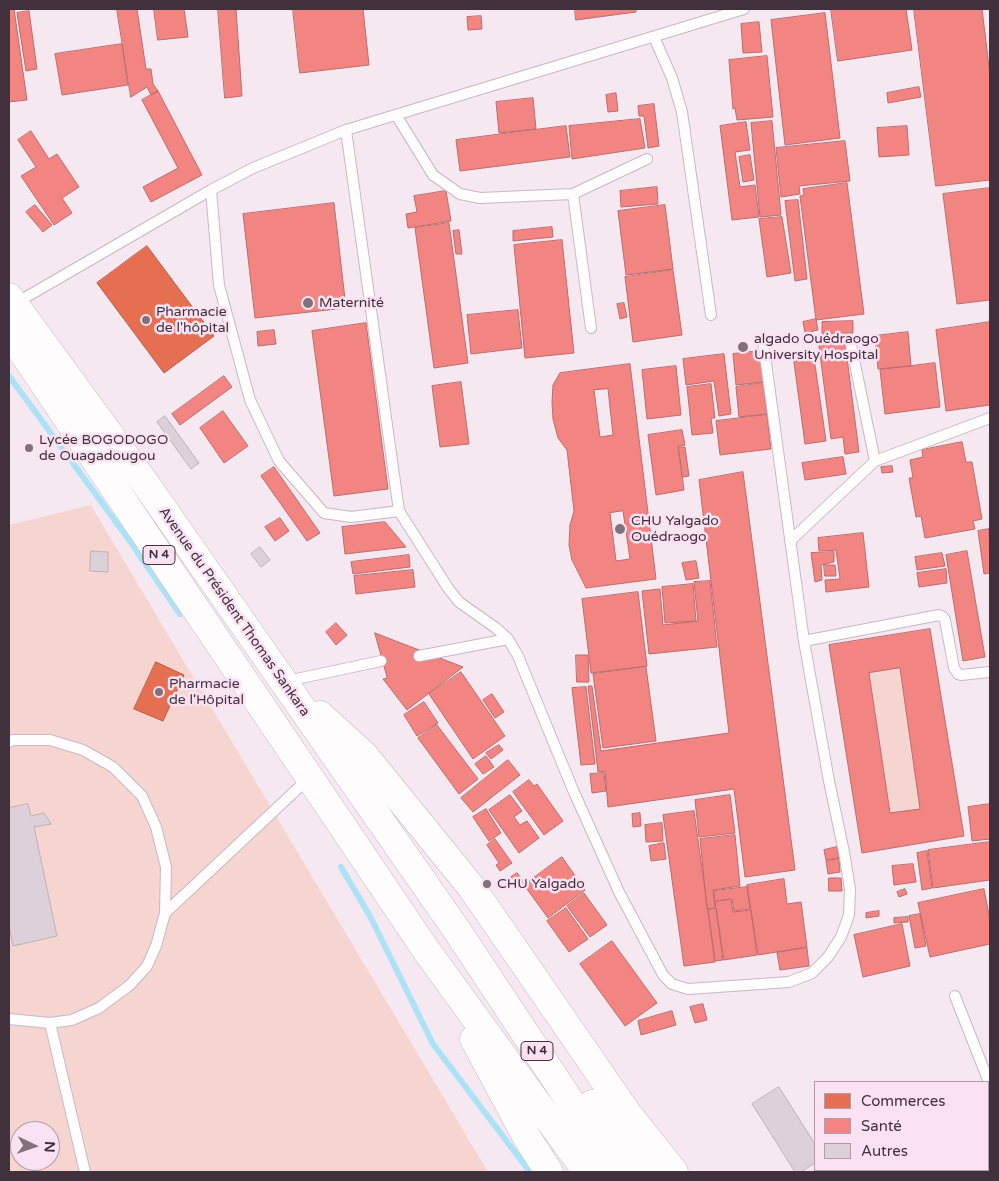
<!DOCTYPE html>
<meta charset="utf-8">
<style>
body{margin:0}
#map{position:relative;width:999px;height:1181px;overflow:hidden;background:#f5e8f1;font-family:"Varela Round",sans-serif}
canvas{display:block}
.frame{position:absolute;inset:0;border:10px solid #41313c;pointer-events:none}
.legend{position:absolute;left:814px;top:1081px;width:175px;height:90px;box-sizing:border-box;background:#fbe2f2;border:1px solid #b19ba9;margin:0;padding:6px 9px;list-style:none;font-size:15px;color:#41313c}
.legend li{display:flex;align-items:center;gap:10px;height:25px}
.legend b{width:25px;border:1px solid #b19ba9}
.north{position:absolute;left:10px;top:1121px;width:50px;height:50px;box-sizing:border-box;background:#fbe2f2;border:1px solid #b19ba9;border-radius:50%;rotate:93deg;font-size:14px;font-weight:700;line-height:20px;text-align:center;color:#41313c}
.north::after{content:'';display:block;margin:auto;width:18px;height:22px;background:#80717b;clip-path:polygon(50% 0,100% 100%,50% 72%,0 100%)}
</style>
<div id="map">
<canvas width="999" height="1181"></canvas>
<div class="frame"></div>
<ul class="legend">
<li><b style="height:14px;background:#e76f51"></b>Commerces</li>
<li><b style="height:14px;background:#f28482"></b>Santé</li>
<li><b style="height:14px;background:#ded0d9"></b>Autres</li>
</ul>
<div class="north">N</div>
</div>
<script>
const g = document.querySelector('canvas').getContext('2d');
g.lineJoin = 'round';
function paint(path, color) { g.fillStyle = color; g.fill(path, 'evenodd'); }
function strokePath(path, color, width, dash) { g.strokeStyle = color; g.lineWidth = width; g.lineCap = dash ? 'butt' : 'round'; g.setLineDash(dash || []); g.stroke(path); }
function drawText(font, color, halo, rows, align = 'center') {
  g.font = font + ' "Varela Round",sans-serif'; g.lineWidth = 5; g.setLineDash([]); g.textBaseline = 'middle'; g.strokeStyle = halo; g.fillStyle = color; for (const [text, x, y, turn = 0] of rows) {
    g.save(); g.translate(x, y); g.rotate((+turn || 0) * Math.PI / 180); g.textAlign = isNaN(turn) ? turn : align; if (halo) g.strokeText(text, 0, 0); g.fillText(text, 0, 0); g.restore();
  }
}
const green = new Path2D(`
 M91 505 92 507 488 1172H9V525ZM20 1131H50V1161H20Z
 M900 668 920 809 890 813 869 673Z`);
const shops = new Path2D(`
 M147 246 214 336 164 373 97 283Z
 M156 662 184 675 163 721 134 709Z`);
const health = new Path2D(`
 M9 9H14L27 100 9 102Z
 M117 9H137L146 69H151L153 84 158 91 151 95 147 87 131 97Z
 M154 9H184L188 37 158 40Z
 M218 9H236L242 96 225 98Z
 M293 9H363L369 65 300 73Z
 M575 9H636V12L576 20Z
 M831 9H906L912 50 838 61Z
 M914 9H982L990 75V180L936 186Z
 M29 11 37 69 26 71 17 13Z
 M825 13 840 138 785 145 771 20Z
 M481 16 482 29 468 30 467 17Z
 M759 22 762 52 743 53 741 24Z
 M122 44 128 85 62 95 55 54Z
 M767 56 773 117 737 120 735 108 733 109 729 60Z
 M919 87 921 97 888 103 887 93Z
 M158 91 202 175 151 202 143 187 178 168 142 100Z
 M616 93 618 111 608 112 606 95Z
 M533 98 536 129 499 133 496 102Z
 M654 104 659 146 648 148 644 116H639L638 106Z
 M640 119 645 148 572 159 569 126Z
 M772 121 781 215 760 217 751 123Z
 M746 122 750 150 735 152 740 187 755 185 759 217 732 220 720 126Z
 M566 126 570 157 460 171 456 140Z
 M907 126 909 155 879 157 877 128Z
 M31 131 49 159 57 154 79 187 62 198 72 213 54 225 21 176 36 167 18 140Z
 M845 141 850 181 799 186 800 194 781 197 776 148Z
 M750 155 754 180 743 182 739 157Z
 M847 183 864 314 816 320 800 196 804 195 803 189Z
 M657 187 658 204 621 207 620 191Z
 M990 188V300L957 304 943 194Z
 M446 191 451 221 408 228 406 214 417 212 414 196Z
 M798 200 807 279 795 281 785 201Z
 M334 203 346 308 255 318 243 214Z
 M35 205 52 225 43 232 26 212Z
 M665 205 673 269 626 275 618 211Z
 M782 217 791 273 767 277 759 219Z
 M449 223 468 363 434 368 415 228Z
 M552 227 553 237 513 241V231Z
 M459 230 462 254H456L453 231Z
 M562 240 574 353 525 358 514 245Z
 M673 270 682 335 633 342 625 277Z
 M624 303 627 317 620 319 617 304Z
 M518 310 522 348 471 354 467 315Z
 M816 319 818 330 805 333 803 322Z
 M853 321V333L822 334V322Z
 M990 322V405L946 411 936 330Z
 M366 323 388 489 334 496 312 331Z
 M274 330 276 344 258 346 257 332Z
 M908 332 911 366 878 369 875 336Z
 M845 342 859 452 845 454 843 437 831 439 819 346Z
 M760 351 763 382 736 385 733 354Z
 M813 351 826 441 805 444 793 355Z
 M724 354 731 414 719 416 714 381 686 385 683 359Z
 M935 363 940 407 885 414 880 370Z
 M630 364 656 579 586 588 572 560 569 545 570 525 574 511 567 450 558 438 553 419 552 402 553 385 560 373ZM608 389 613 435 600 437 594 390ZM623 511 630 559 616 561 610 513Z
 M676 366 681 415 647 419 642 370Z
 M224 376 232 387 180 425 172 414Z
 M461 382 469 444 440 447 432 386Z
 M763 383 767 414 739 417 736 387Z
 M711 384 715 418H711L713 433 692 435 687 387Z
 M223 411 248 446 224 463 200 428Z
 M767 415 771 449 720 455 716 421Z
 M682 430 685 445 678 446 684 490 656 495 648 435Z
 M962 442 966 462H972L982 519 973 521 975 529 925 538 921 516 916 517 909 478H913L910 460 923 457 922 450Z
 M679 447H685L689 476 683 477Z
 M843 457 846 474 805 480 802 463Z
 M892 466 893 472 882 473 881 467Z
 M274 467 320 533 307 541 261 476Z
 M743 472 795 870 745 877 734 789 608 807 605 771 598 772 588 686H592L601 751 729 733 699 480Z
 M280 518 289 531 275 541 265 527Z
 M385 522 406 547 345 554 342 527Z
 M989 529 990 573 984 574 978 531Z
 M863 533 869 587 826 592 825 580 840 579 836 550 819 551 818 538Z
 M967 551 985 657 963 661 946 555Z
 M834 552V562L821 565 822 580 815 582 811 553Z
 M942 553 945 566 917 570 915 557Z
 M409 555 410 567 353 574 351 562Z
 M696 561 699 578 686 580 682 563Z
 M824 565H835L836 576H825Z
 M946 569 947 583 919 587 917 573Z
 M413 570 415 587 356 594 354 576Z
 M710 581 717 647 649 654 642 591 660 589 663 625 698 621 694 582Z
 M693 584 696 621 665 623 662 587Z
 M638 592 647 666 591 673 582 599Z
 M336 623 347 635 336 645 326 632Z
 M930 629 964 836 862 853 829 645ZM900 668 920 809 890 813 869 673Z
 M375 633 463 667 407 710 383 679 387 678Z
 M576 655H588L589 682H577Z
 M646 667 656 741 603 748 593 674Z
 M461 672 505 736 473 759 429 694Z
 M586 687 595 764 581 765 572 688Z
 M492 694 504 712 495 718 483 700Z
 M424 702 438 723 417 736 404 715Z
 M437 725 478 779 459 794 418 738Z
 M499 745 503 750 491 759 486 753Z
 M486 756 494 767 483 774 475 764Z
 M508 760 520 775 473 812 461 798Z
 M604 773 606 791 592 793 590 774Z
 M529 780 534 786 537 784 563 821 544 835 513 792Z
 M510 795 522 811 514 817 520 825 527 821 539 838 519 853 489 810Z
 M730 795 735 833 699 837 695 800Z
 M990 804V839L972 841 968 807Z
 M486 809 501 833 489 841 473 817Z
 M694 811 715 962 684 966 663 815Z
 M640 813 641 826 633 827 632 814Z
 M662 823 663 841 646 842 645 825Z
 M735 835 740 886 713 890 715 908 707 909 700 839Z
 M495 839 512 863 500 871 496 865 499 863 487 845Z
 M990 842V880L933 888 928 850Z
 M664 843 666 859 651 861 649 846Z
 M837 847 839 858 826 860 824 850Z
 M927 851 932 888 922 890 917 853Z
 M562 857 585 890 548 918 524 885Z
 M839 859 840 872 828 874 826 861Z
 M913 864 916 882 894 885 892 866Z
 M517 873 525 883 519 887 511 877Z
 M829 878H841L842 891H829Z
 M784 879 787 904 801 902 807 947 758 955 747 885Z
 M747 887 750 909 734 911 732 899 715 901 714 891Z
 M905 889 907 894 899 897 897 892Z
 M984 889 990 920V944L930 957 918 903Z
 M584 893 607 925 590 937 567 906Z
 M731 900 733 912 751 910 757 955 724 960 715 902Z
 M566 908 588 939 569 952 547 921Z
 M716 909 723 960 715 961 708 910Z
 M879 911V916L866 918V913Z
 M920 914 926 946 915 948 909 916Z
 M908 917V922L894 923V918Z
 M902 924 910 966 863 977 854 935Z
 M612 941 657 1003 625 1026 580 964Z
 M807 948 809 966 780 970 777 953Z
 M703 1004 707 1020 695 1023 690 1007Z
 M672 1011 676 1025 641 1035 638 1021Z`);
const stream = new Path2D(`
 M9 376 127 537 180 614
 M341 867 371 918 433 1044 530 1172`);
const building = new Path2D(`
 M165 416 199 463 191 469 157 422Z
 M260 547 270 560 261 567 251 554Z
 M91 551 108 552V572L90 571Z
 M28 804 31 816 44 813 51 824 34 827 57 936 13 946 9 926V808Z
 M779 1087 815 1144V1163L801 1172H795L752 1104Z
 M990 1124V1172H980L979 1170H988V1125Z
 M907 1170H933L934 1172H908Z`);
const service = new Path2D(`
 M654 37 672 78 682 112 711 315
 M396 115 433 175 460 194 480 198 573 194 647 159
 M346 130 399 511 448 588 459 602 496 628 508 639 518 656 573 790 619 892 663 975 672 984 688 989 789 982 812 973 828 957 841 937 849 915 850 889 844 852 829 781 804 641 763 341
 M211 190 219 285 250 400 279 461 324 513 351 517 399 511
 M573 194 591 328
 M16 303 211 190 253 168 346 130 744 9
 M875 461 990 418
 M790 541 875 461 850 340
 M804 641 939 615 943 617 945 620 954 668 958 674 961 675 990 672
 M419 656 508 639
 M287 681 381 661
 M9 742 13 740H50L83 750 113 767 142 796 156 827 166 867 165 913
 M955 996 990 1085
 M9 1019 50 1023 72 1020 99 1008 130 985 147 966 156 946 165 913 309 778
 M50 1023 85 1172`);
const trunk = new Path2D(`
 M9 297 145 483 456 929 617 1172
 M9 332 426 950 587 1172
 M320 715 364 755 472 888 627 1113 674 1172
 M474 1039 526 1136 549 1172
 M592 1104 645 1172`);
const markers = [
 [308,303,6,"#80717b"],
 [146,320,5,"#80717b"],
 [743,347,6,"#80717b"],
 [29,448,5,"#80717b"],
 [620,529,6,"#80717b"],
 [159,692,5,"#80717b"],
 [487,884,5,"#80717b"]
];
const shields = [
 [159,555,32],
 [537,1051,32]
];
const shieldNames = [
 ["N 4",159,555],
 ["N 4",537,1051]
];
const poiNames = [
 ["Maternité",319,303],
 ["Pharmacie",156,312],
 ["de l'hôpital",156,328],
 ["algado Ouédraogo",754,339],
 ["University Hospital",754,355],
 ["Lycée BOGODOGO",39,440],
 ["de Ouagadougou",39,456],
 ["CHU Yalgado",631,521],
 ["Ouédraogo",631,537],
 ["Pharmacie",169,684],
 ["de l'Hôpital",169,700],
 ["CHU Yalgado",497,884]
];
const streetNames = [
 ["Avenue du Président Thomas Sankara",234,612,55]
];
paint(green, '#f6d5d0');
paint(shops, '#e76f51');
strokePath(shops, '#b55c4b', 1);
paint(health, '#f28482');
strokePath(health, '#bd6b6d', 1);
strokePath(stream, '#ade2f6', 6);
paint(building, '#ded0d9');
strokePath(building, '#beb1ba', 1);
strokePath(service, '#c6b9c2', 12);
strokePath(trunk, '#c6b9c2', 29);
strokePath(service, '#fefcfd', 10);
strokePath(trunk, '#fefcfd', 28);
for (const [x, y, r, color] of markers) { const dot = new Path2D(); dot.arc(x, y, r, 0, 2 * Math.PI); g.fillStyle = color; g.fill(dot); strokePath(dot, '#fbe2f2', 2); }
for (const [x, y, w] of shields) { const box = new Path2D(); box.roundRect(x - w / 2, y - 9.5, w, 19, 4); g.fillStyle = '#fbe2f2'; g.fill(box); strokePath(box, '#41313c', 1); }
drawText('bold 12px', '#41313c', null, shieldNames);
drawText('14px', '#41313c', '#fbe2f2', poiNames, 'left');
drawText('14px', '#41313c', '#fbe2f2', streetNames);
</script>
